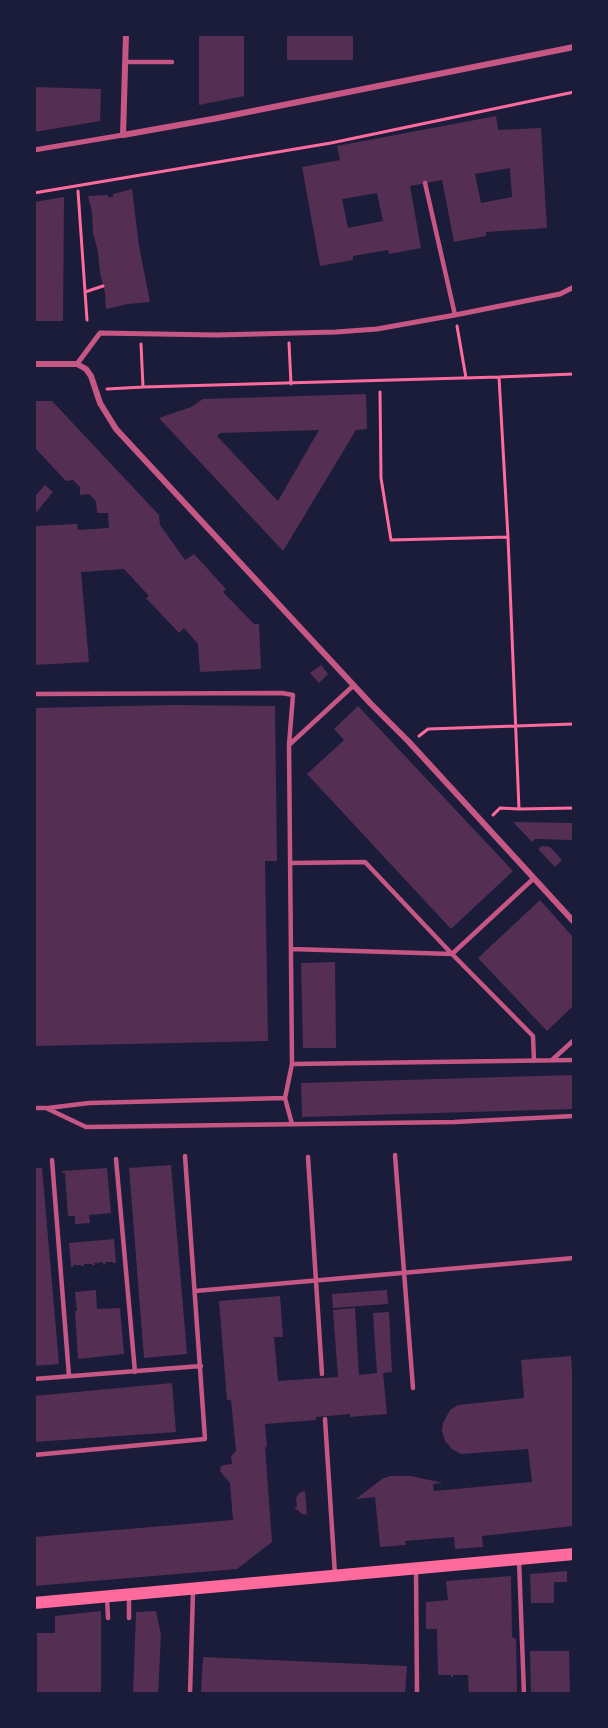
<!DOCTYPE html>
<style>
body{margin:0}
#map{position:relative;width:608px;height:1728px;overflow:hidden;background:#1b1b3a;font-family:Montserrat,sans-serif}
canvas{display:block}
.frame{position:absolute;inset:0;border:36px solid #1b1b3a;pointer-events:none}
</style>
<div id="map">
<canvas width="608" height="1728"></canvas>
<div class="frame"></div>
</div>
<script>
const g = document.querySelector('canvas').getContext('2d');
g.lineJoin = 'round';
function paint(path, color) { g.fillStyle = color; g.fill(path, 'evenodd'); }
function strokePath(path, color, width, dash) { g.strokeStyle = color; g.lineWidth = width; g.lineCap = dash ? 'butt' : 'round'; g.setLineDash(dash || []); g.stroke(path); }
const building = new Path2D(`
 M199 34H244V96L199 105Z
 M287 34H353V60H287Z
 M34 87 101 89 100 121 34 132Z
 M496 116 498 130 541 128 547 228 486 232V236L454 242 442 180 410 186 421 248 389 254 388 250 353 256V260L320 266 302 167 340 160 337 146ZM510 168 512 197 481 203 475 174ZM377 193 383 221 348 228 342 199Z
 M132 189 139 246 150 302 128 304 106 309 105 293 100 273 98 252 93 233 92 212 88 196 108 195V197H113V194Z
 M64 197 63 321H34V202Z
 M366 394 367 429 356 430 283 551 159 418 191 407 203 399ZM319 430 278 501 217 436 221 433Z
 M34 401H52L159 515 160 525 185 560 194 554 226 589 223 592 254 624H259L261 669 200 672 198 644 184 628 179 633 146 598 149 596 124 569 81 572 89 662 34 665V526L77 524 78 530 109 528 108 513H97L96 501 89 494 80 495V487L73 480 66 481 34 447Z
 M45 485 53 492 34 515V493L36 495Z
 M321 665 328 674 319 683 310 673Z
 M172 705 275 706 277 861H265L268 1041 34 1046V708Z
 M358 706 513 871 451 929 307 774 344 740 334 729Z
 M513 822 573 823V840L535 839 532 842Z
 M542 846 550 847 562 860 555 867 538 849Z
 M540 900 573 937V1006L547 1031 478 958Z
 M335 962 336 1048H303L301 963Z
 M573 1075V1109L302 1117 301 1083Z
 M171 1165 187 1354 144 1358 129 1168Z
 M34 1168H42L59 1364 34 1366Z
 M107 1168 111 1213 89 1215 90 1223 75 1224V1216H68L65 1173H63L62 1171Z
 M114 1239 116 1263H113V1262H105L106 1264 103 1265V1262L94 1263 95 1265H92V1264H84V1266H81V1265H73V1267H71L69 1243Z
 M96 1290 97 1309 120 1308 124 1354 78 1359 75 1311H77L75 1292Z
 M387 1290 388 1304 333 1308 332 1294Z
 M280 1296 283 1337H274L278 1381 338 1377 333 1310 355 1308 359 1375 377 1373 373 1313 389 1312 392 1372 383 1373 387 1414 350 1417V1414L316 1417V1420L265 1424 267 1448 265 1446 272 1542 237 1569 34 1586V1537L233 1520 230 1483 220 1471 221 1466 224 1465 232 1464 231 1456 236 1451 231 1400H227L219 1301Z
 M571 1356 573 1386V1526L482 1536 483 1547 455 1549 454 1537 405 1541 406 1545 380 1547 375 1497 356 1499 382 1479 390 1476H411L443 1483 433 1484 434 1491 532 1482 528 1449 461 1454 452 1449 445 1441 442 1431 443 1423 450 1410 458 1405 524 1398 521 1360Z
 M172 1383 176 1432 34 1442V1396Z
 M305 1491 307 1515 302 1514 294 1507H297L296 1498 299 1493Z
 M567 1571V1582H554V1603H531L530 1574Z
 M511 1576 512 1637 516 1639 517 1694H469L468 1675H453V1677H451V1675H438L437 1629H426V1602L448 1600 446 1581Z
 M101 1611V1694H37V1633H55V1616Z
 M156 1611 161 1635 158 1694H133L136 1612Z
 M530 1651H569L570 1694H531Z
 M203 1657 407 1666 405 1694H201Z`);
const path = new Path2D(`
 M78 191 87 320
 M34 193 331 143 574 92
 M85 292 103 286
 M457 326 466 378
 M289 343 291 384
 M141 344 143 387
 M499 377 508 537 519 809 574 808
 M107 389 143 387 499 377 574 374
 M380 392 381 478 391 540 508 537
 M419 736 428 729 574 724
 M493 815 500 808 519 809`);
const service = new Path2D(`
 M125 62H172
 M425 183 455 315
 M34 694 282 693 293 695 289 745
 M291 863 365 862 452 954 533 1036 534 1061
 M291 949 452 954 533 879
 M552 1060 574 1040
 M292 1064 574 1060
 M34 1108H46L86 1127 454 1122 574 1116
 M48 1108 89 1103 285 1098
 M292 1124 285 1098 292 1064 289 745 354 685
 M395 1155 413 1388
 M308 1157 322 1374
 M116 1159 135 1372
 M52 1160 69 1376
 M195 1291 574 1258
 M34 1379 201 1366
 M325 1419 335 1575
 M34 1455 205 1439 185 1156
 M519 1560 524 1694
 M416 1570 417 1694
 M107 1597 108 1618
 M129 1597V1618
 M190 1694 193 1591`);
const pedestrian = new Path2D(`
 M34 150 123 135
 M77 364 100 333 216 335 336 332 377 329 455 315 560 294 574 287`);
const minor = new Path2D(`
 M126 34 123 135 218 118 574 47
 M34 364H77L86 369 91 376 100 403 116 429 371 704 409 742 574 922`);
const secondary = new Path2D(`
 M34 1603 574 1554`);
paint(building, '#542f53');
strokePath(path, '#ff6b9d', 3);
strokePath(service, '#c65784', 4.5);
strokePath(pedestrian, '#c65784', 5);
strokePath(minor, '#c65784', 6);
strokePath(secondary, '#ff6b9d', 12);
</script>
